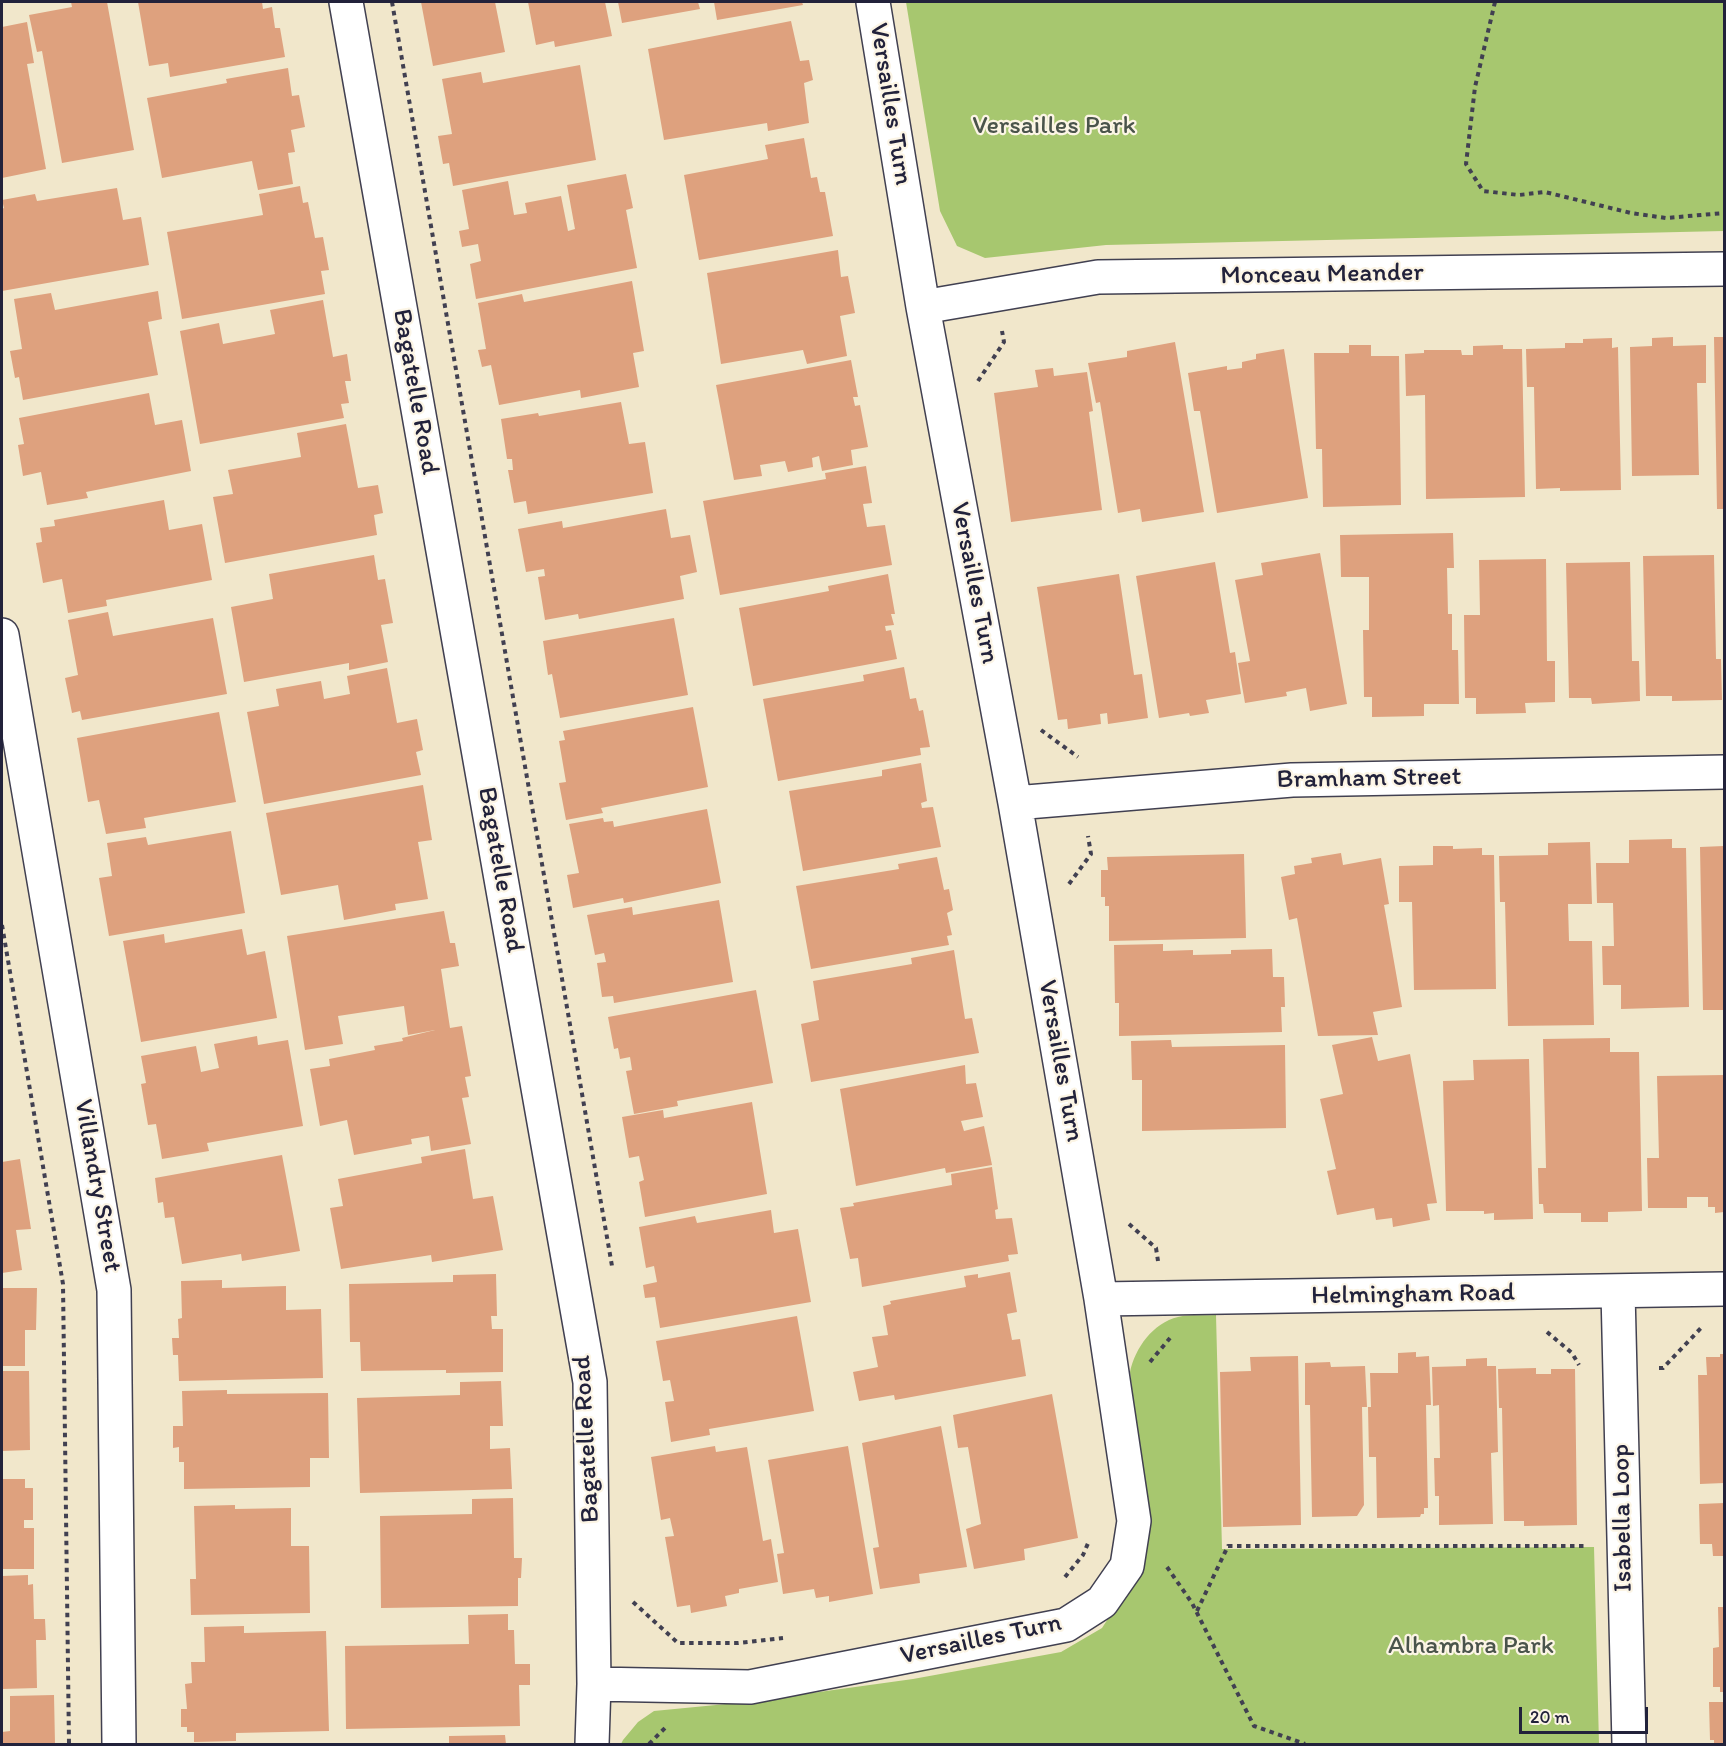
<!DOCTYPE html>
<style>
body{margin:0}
#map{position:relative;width:1726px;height:1746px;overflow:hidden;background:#f1e7cb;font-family:Itim,sans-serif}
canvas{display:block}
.frame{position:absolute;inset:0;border:3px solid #22223b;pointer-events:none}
.scale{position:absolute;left:1519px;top:1707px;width:129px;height:27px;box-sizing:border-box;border:3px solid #22223b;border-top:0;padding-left:8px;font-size:18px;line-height:21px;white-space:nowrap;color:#22223b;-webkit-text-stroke:4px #fcf5e5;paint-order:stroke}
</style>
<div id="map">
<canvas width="1726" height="1746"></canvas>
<div class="frame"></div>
<div class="scale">20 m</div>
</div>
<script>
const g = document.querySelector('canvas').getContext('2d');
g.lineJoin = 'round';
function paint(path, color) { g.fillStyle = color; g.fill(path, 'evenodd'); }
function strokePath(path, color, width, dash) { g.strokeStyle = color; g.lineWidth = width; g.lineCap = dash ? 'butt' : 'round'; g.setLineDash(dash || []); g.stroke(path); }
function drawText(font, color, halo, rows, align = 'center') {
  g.font = font + ' Itim,sans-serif'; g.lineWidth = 4.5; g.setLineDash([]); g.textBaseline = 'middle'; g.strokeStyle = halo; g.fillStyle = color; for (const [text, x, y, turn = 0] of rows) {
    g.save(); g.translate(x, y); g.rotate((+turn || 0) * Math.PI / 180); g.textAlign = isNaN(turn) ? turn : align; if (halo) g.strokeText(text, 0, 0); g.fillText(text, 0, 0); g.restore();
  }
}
const green = new Path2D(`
 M906 2H1724V231L1106 245 985 258 957 246 940 211Z
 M1216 1315 1222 1549 1594 1547 1599 1744H621L623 1740 638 1722 654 1711 747 1702 913 1679 1061 1652 1102 1628 1137 1574 1147 1550 1148 1522 1130 1372C1135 1348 1153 1323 1178 1317 1190 1314 1204 1316 1216 1315Z`);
const building = new Path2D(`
 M71 2H107L134 150 62 163 42 51 37 52 29 15 72 7Z
 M138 2H262L263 9 272 7 275 28H280L285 57 170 77 168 63 149 66Z
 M421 2H495L505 52 433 66Z
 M528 2H605L612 36 555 47 554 41 536 45Z
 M618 2H698L700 9 622 23Z
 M714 2H802L803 5 717 20Z
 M791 21 800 61 809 60 813 80 804 83 809 123 768 131 767 123 664 140 648 49Z
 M27 22 34 63 27 64 46 169 2 178V27Z
 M580 65 596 160 453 186 449 163 443 164 438 136 452 134 442 79 481 72 483 83Z
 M288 68 292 96 299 95 305 127 291 130 295 152 288 153 293 184 258 190 252 161 162 178 147 98 227 83 226 79Z
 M804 138 811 178 817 177 820 192H825L833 236 699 260 684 175 768 159 765 145Z
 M626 174 633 208 626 210 637 268 476 299 470 264 481 261 478 244 462 247 459 231 469 229 462 190 508 181 514 215 527 213 525 203 561 196 568 231 575 229 567 185Z
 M300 186 303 203 308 202 315 238 323 237 329 270 321 271 325 294 182 319 167 232 263 215 259 194Z
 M117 188 123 220 141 217 149 265 2 291V209L4 208 2 200 35 194 37 201Z
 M838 250 841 277 848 276 855 313 840 316 847 356 807 364 803 350 721 364 707 273Z
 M632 281 644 351 633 353 639 387 581 398 580 390 499 405 491 365 482 367 478 350 486 349 478 303 522 294 524 302Z
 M158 291 162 319 148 322 158 375 23 400 19 377 15 378 10 351 22 349 14 299 51 293 55 310Z
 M323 300 333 357 347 354 351 381H345L349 403 341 404 344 418 200 444 180 331 219 323 223 344 275 334 270 310Z
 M1673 337V346L1706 345V383H1697L1699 475 1632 476 1630 347 1652 346V338Z
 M1714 337H1724V509H1717Z
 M1612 338V348L1618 347 1621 490 1560 491V488L1536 489 1534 387H1527L1526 349 1565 348V343H1583V339Z
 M1175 342 1204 512 1142 522 1140 509 1118 513 1100 402 1096 403 1088 363 1127 357V351Z
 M1349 345H1371V356H1399L1401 505 1323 507 1322 449H1316L1314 353H1349Z
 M1503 345V349H1522L1525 497 1426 499 1425 395 1406 396 1405 354 1424 353V350H1461L1462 355H1473V346Z
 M1284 349 1308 498 1217 513 1200 411H1194L1188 373 1227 366V370L1242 368V362L1256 359V354Z
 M851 360 858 397H853L855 406 860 405 868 447 851 450 853 465 822 471 819 456 812 458 813 467 788 472 785 461 760 465 762 476 734 480 716 385Z
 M1053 368 1054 376 1087 372 1093 411 1089 412 1102 510 1011 522 994 393 1038 387 1035 370Z
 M149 393 155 425 182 420 191 471 86 492 88 498 47 505 41 472 23 476 18 445 24 444 19 418Z
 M621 402 629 444 645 442 653 493 528 514 526 501 514 503 508 470H513L512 459H507L501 419 538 413 539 416Z
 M346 424 358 488 378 485 383 513 374 515 377 535 225 563 213 497 233 494 228 470 301 457 297 433Z
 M866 466 872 503 863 504 867 527 885 525 892 565 720 595 703 501 826 479 825 473Z
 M164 500 169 530 202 524 212 580 106 600 107 606 68 613 62 579 43 583 36 543 42 542 40 528 55 526 54 520Z
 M666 509 671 538 690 535 697 572 680 576 684 599 579 619 578 614 545 620 538 577 545 576 544 569 526 572 518 529 562 521 563 528Z
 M1453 533 1454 568H1447L1448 614H1452V650H1458L1459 704H1424V716L1372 717V697H1364L1363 630H1369V577H1341L1340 535Z
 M1320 553 1347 704 1310 711 1306 688 1286 692 1287 696 1245 703 1238 663 1250 661 1235 580 1263 575 1261 563Z
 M374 555 378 580 385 579 393 623 381 625 388 662 349 670V663L244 682 231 607 273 599 269 574Z
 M1714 555 1716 659H1721L1722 700 1672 701V696H1646L1643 556Z
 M1546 559 1547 661H1555V702L1525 703 1526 713 1476 714V698H1465L1464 615H1480L1479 560Z
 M1215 562 1230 653 1235 652 1241 694 1206 700 1209 713 1190 716 1189 713 1159 718 1136 576Z
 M1630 562 1632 661H1639L1640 701 1592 704 1591 698H1569L1566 563Z
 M888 574 895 614H891L894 625 885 626 886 631 891 630 897 659 753 686 739 608 829 591 828 586Z
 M1119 574 1134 675 1142 674 1148 718 1108 724 1107 713 1100 714 1101 724 1068 729 1067 719 1058 720 1037 587Z
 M108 612 113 636 213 618 227 694 82 720 80 711 72 713 65 678 78 675 68 620Z
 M674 618 688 695 560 718 552 674 548 675 543 641Z
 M904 667 910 699 916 698 919 711 923 710 930 747 920 748 921 755 778 781 763 699 864 681 863 675Z
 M387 668 397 723 417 719 423 750 416 752 421 775 264 804 247 712 279 706 276 689 321 681 324 699 350 694 347 676Z
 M693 707 708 787 601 808 603 813 566 820 559 783 566 782 559 741 565 740 563 731Z
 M219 712 236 802 144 818 146 828 106 834 99 800 88 802 77 738Z
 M921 763 927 801 921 803 922 808 933 807 941 847 803 871 789 791 882 776V770Z
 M423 785 432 840 418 842 428 899 395 904 396 910 344 920 338 885 281 895 266 813Z
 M707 809 721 883 624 903 623 898 573 908 567 875 579 873 569 824 603 818 604 822 613 821 614 827Z
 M231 831 245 913 109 936 99 878 112 876 107 843 146 837 148 845Z
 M1672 839V848H1686L1689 1007 1621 1009V985H1603L1602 946H1614L1613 903H1597L1596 863H1629V840Z
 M1590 842 1592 904H1568L1569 941H1592L1594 1025 1508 1026 1505 902H1500L1499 856 1548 855V843Z
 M1433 846H1453V849L1482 848V855H1494L1496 989 1414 990 1412 902H1399V866L1433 865Z
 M1724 846V1010H1703L1700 847Z
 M1341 853 1343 865 1381 858 1389 904 1384 905 1402 1007 1373 1012 1378 1035 1318 1036 1297 918 1289 920 1281 877 1295 874 1294 866 1312 863 1311 858Z
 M1244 854 1246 938 1109 941V906H1105V897H1101V870H1108L1107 857Z
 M937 857 944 890 949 889 953 910 947 913 952 935 947 936 949 945 811 969 796 886 899 869 898 864Z
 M719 900 733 982 614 1003 613 996 602 997 597 963 606 962 604 953 595 955 587 915 632 907 633 915Z
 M444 911 450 943H455L459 966 441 969 450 1028 462 1026 471 1076 465 1077 469 1097 462 1098 471 1144 431 1151 429 1136 411 1139 412 1144 354 1155 347 1120 320 1126 310 1069 330 1066 329 1059 375 1050 374 1046 403 1041 402 1038 435 1030 408 1035 404 1006 338 1016 343 1044 305 1050 287 936Z
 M242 929 247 955 265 951 277 1018 141 1042 123 941 164 934 165 943Z
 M1163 944V951L1193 950V955L1231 954V950L1272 949 1273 977H1284L1285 1007H1281L1282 1032 1119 1036V1003H1115L1114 945Z
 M954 950 965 1019 972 1018 979 1053 811 1082 801 1024 819 1020 813 981 912 964 911 958Z
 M756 990 773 1083 677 1101 678 1106 634 1114 626 1071 632 1070 630 1057 620 1059 618 1048 614 1049 608 1017Z
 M257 1036 258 1045 288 1040 303 1126 207 1143 209 1151 162 1159 156 1124 148 1125 141 1084 146 1083 141 1056 196 1046 201 1072 219 1068 214 1044Z
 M1372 1037 1378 1061 1410 1054 1437 1203 1427 1204 1430 1220 1393 1227 1392 1218 1376 1220 1374 1208 1337 1215 1327 1171 1336 1169 1320 1099 1343 1094 1332 1045Z
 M1610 1038V1052H1639L1642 1211 1608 1212V1222H1581V1213H1544L1543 1204H1539L1538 1168H1546L1543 1039Z
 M1171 1040 1172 1047 1285 1045 1286 1128 1142 1131V1080H1132L1131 1041Z
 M1529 1059 1533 1219 1494 1220V1213L1484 1214V1211H1446L1443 1081 1474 1080 1473 1060Z
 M965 1065 966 1084 976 1083 983 1117 961 1121 964 1131 984 1126 992 1165 946 1173 945 1168 856 1186 840 1089Z
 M1724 1075V1212L1715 1213V1207H1708V1197H1687V1208H1648L1647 1158H1659L1657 1076Z
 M752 1102 767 1194 645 1217 639 1182 644 1180 639 1156 629 1158 622 1117 663 1110 664 1118Z
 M465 1149 473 1199 493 1196 503 1250 432 1262 431 1255 341 1269 330 1208 343 1206 338 1179 422 1163 421 1157Z
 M282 1155 300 1251 242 1261 241 1254 182 1264 174 1217 165 1218 163 1202 158 1203 155 1178Z
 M20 1159 31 1229 16 1230 22 1270 2 1273V1162Z
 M992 1167 998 1209 995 1210 996 1219 1012 1218 1018 1254 1008 1255 1009 1261 862 1287 858 1258 850 1259 840 1208 854 1206 853 1203 952 1185 951 1174Z
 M771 1210 774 1233 798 1229 811 1302 660 1328 655 1297 645 1298 643 1285 657 1282 654 1266 646 1268 639 1227 695 1216 697 1223Z
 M1010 1272 1017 1312 1007 1314 1012 1340 1020 1339 1026 1376 895 1400 894 1395 859 1401 853 1372 878 1367 872 1337 888 1335 883 1306 891 1304 890 1301 966 1287 964 1276 978 1274V1278Z
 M496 1274 497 1316H491L492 1329H503V1372L446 1373V1370L361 1371 360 1342H350L349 1284 453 1282V1275Z
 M222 1280V1288L286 1286V1310L321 1309 323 1378 179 1381 178 1355H173L172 1338H179L178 1319 182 1318 181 1281Z
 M2 1288H37L36 1330H25V1366H2Z
 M797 1316 814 1411 709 1429 710 1435 671 1442 665 1402 674 1401 670 1380 663 1381 656 1341Z
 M1416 1352V1357L1429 1356 1431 1405H1426L1428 1508H1424V1514H1421L1420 1517 1377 1518 1376 1457H1369L1368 1407H1371L1370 1373H1398V1353Z
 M1720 1354H1724V1483L1700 1484 1698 1375H1707L1706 1357H1720Z
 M1298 1356 1301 1525 1223 1527 1220 1372 1251 1371 1250 1357Z
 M1487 1358V1366H1496L1498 1452 1491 1453 1493 1524 1439 1525V1496H1435L1434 1458H1440L1439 1405 1433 1406 1432 1367 1466 1366V1359Z
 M1330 1362 1331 1367 1365 1366 1367 1407H1362L1364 1505 1357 1516 1312 1517 1310 1405H1305V1363Z
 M1536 1368V1374H1551V1369H1575L1577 1525 1524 1526V1521H1504L1502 1408H1499L1498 1369Z
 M2 1371H29L30 1450 2 1451Z
 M501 1381 503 1426H490V1449L510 1448 512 1489 360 1493 357 1398 460 1395V1382Z
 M227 1390V1394L328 1393 329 1458H310V1487L184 1489V1462H179V1447L173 1448V1426H183L182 1391Z
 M1052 1394 1078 1538 1024 1549 1025 1560 974 1569 966 1529 981 1524 968 1447 958 1448 953 1415Z
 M941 1426 967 1567 919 1574 920 1583 880 1589 873 1548 879 1547 862 1443Z
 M715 1446 716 1452 747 1447 763 1541 771 1539 778 1582 739 1589V1593L725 1596 727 1606 691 1613 690 1605 677 1607 665 1537 674 1536 670 1518 661 1520 651 1457Z
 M848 1446 873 1594 829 1602V1596L816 1598 814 1589 783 1594 777 1554 784 1553 768 1460Z
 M2 1479H25V1488H33V1520H24V1528H34V1569H2Z
 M513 1498 514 1558H522L521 1578H518V1606L381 1608 380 1516 472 1514V1499Z
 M1724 1503V1556H1713L1712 1544H1700L1699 1504Z
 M235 1505V1509L291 1508V1546H309L310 1613 191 1615 190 1579H196L194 1506Z
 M28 1575V1585L33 1584 34 1619H45L46 1640H36L37 1688 2 1689V1576Z
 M1718 1607H1724V1692H1720V1687H1713V1648L1719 1647Z
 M508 1614V1630H514L515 1664H530V1685H519L520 1726 346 1729 345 1646 469 1644 468 1615Z
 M244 1626V1633L326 1631 329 1731 236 1733V1741L194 1742V1732H187V1727H181V1709H187L185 1684 192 1683 191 1662H205L204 1627Z
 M54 1695 55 1744H2V1732L10 1731V1696Z
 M1709 1702H1724V1744H1714V1740H1710Z
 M505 1735 506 1744H449V1736Z`);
const path = new Path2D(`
 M392 2 612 1266
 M1495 2 1475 87 1466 164 1483 191 1519 195 1545 192 1631 213 1666 218 1724 213
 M978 381 1004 342 1002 331
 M1041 730 1078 757
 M1069 884 1091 854 1088 836
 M2 925 63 1284 69 1744
 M1129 1224 1156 1248 1158 1261
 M1547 1332 1572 1353 1579 1365
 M1150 1362 1170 1338
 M1659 1368H1663L1701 1328
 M1167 1567 1192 1603 1254 1726 1305 1744
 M1065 1577 1083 1555 1089 1541
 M633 1602 678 1643H738L783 1638
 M1197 1611 1228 1546H1586
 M649 1744 668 1725`);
const minor = new Path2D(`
 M346 2 590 1382 594 1684 592 1744
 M923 307 1098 277 1724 269
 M2 635 114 1290 119 1744
 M1015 803 1292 780 1724 772
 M1618 1292 1629 1744
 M1101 1299 1724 1289
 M594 1684 750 1687 1066 1625 1102 1602 1127 1566 1134 1521 1101 1299 1015 803 923 307 873 2`);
const streetNames = [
 ["Versailles Turn",890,104,81],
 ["Monceau Meander",1322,275,-1],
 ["Bagatelle Road",415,392,80],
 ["Versailles Turn",974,583,79],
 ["Bramham Street",1369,779,-1],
 ["Bagatelle Road",500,870,80],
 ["Versailles Turn",1060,1061,80],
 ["Villandry Street",97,1186,80],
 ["Helmingham Road",1413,1295,-1],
 ["Bagatelle Road",587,1439,-93],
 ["Isabella Loop",1623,1518,-91],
 ["Versailles Turn",981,1640,-12]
];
const parkNames = [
 ["Versailles Park",1054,126],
 ["Alhambra Park",1471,1646]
];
paint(green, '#a7c76f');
paint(building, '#dea17e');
strokePath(minor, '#414051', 36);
strokePath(path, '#414051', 4, [4.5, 4.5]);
strokePath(minor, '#fff', 33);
drawText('26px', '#22223b', '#fcf5e5', streetNames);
drawText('26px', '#4a544b', '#fcf5e5', parkNames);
</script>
